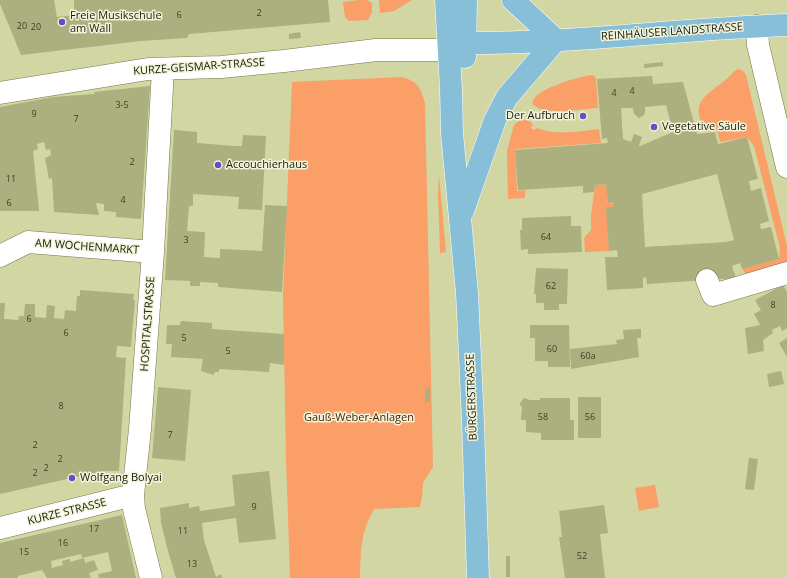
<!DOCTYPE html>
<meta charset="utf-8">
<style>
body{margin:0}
canvas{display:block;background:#d2d6a3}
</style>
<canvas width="787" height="578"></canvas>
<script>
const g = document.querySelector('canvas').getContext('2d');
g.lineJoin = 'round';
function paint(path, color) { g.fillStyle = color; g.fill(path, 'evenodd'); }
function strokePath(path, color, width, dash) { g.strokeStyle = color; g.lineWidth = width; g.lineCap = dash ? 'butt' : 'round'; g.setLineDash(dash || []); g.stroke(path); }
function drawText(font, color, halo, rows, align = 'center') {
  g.font = font + ' "Open Sans",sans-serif'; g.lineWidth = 3; g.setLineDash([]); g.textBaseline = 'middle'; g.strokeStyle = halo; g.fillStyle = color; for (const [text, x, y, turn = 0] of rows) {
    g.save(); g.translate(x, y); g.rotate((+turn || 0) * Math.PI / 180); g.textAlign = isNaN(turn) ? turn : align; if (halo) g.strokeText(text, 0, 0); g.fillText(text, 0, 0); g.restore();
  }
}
const green = new Path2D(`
 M359 0H367L372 3V12L368 20 349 21 345 17 343 2Z
 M379 0H412L394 11 380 13Z
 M738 69 742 70 746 75 787 246V262L747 275 742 269 779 259 780 248 754 146 747 137 720 142 717 130 706 131C689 103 704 97 724 81 730 77 732 72 738 69Z
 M591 75H593L596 78 598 108C581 109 547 116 533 105 529 90 579 77 591 75Z
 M401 77C418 81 420 87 425 103L433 467 423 483 422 498 420 507 374 509C360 535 361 549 360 578H290L286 458 283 296 292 82Z
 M521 120H528L533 124 531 128 534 130 537 128C556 136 580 131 599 129L601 143 515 149 517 191 525 190V198L508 199 507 151 514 125 516 123Z
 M439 175 446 252 440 253 438 194Z
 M606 184 608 203 614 202V207H607L609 251 585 252 584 238 591 230V216L595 185Z
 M655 485 659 507 639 511 635 488Z`);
const building = new Path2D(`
 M0 0H54L57 17 74 15V0H328L330 22 189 34 187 38 141 41 21 55 0 4Z
 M300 32 301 38 289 39V34Z
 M663 62V66L644 68V64Z
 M652 76 653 84 683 82 697 134 715 132 718 144 747 137 758 179 749 181 751 191 761 188 769 221 760 224 761 229 771 227 779 259 742 269 740 263 732 266 736 278 647 284 646 277 643 278V288L607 290 605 257H618L617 250 609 251 606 207H614V202L608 203 606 184 595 185 594 192 583 193V186L518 190 515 150 608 143 607 138 602 139 597 79ZM666 105 673 132 640 146 639 145 642 137 634 134 631 142 623 139 621 108H633L634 114 639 118 644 115 645 113V107ZM717 174 734 240 726 242 645 247 642 194Z
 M150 86 141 219 116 217V212L104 211V204L96 203 99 215 54 212 52 178 49 179 45 158 51 155 50 149 46 150 44 142 37 144 38 149 33 151 39 211H0V107L53 97 95 94 94 92Z
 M174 130 197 132V143L235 146H242L243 135 266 136 262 210 238 209 239 197 193 194V206H189L187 231 205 232 204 257 220 258V249L262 251 265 205 287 206 282 292 218 287V283L200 282V286H190V281L165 280Z
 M571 216V226H581L582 252 528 254V249L521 250 520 230H522V218Z
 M536 268 568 269 567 304H559V310H544V303H536V294H534Z
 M783 285 787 292V328L782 331 780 326 772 330 773 333 763 340 764 351 748 354 745 328 760 325 754 314 761 310 755 300Z
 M80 290 134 294 133 300H135L131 347 117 346 116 357 126 358 119 471H103L0 494V303H5L4 319 18 320 19 316H24L25 304H35V317L46 318 47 305 55 306 54 318 64 319 65 310 76 311 77 296H80Z
 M181 321 212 323V329L284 334V365L270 363 269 372 219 369V372H215L214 375 201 371 203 359 171 357 172 344H166L167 325H180Z
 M530 325H569L570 367H548V361H535V338H530Z
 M641 329V338H637L639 357 571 369 570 349 617 344 616 340 624 339 623 330Z
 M787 338V357L779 343Z
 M781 371 784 384 769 387 767 374Z
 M158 387 191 390 185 461 152 458Z
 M430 388V402H425V389Z
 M578 397H601V438H578Z
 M524 398 530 400H540V398H570V420H574V440H541V433L526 432V420H521L522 407 520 405V403Z
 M749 458 758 459 754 490 745 489Z
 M269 471 276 539 239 543 236 518 202 523 204 540 216 577 221 574 222 578H176L168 551 161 523 160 508 189 503V508L199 506 200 511 235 506 232 475Z
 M604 505 608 533 600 534 605 578H565L559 537H562L559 511Z
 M122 515 136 578H99L98 574 112 571 108 552 82 558 81 554 51 561 52 568 63 565 62 561 70 559V562L84 558 85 563 94 560 98 570 89 573 91 578H47L42 570 18 576V578H0V543Z
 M506 556H510V577H506Z`);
const minor = new Path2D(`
 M757 26 758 45 787 167
 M0 93 148 69 221 67 284 61 376 50H449
 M0 256 28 242 153 252
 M707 280 713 295 787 273
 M0 528 133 495
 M151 578 134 509 133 495 140 429 153 252 163 69`);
const major = new Path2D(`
 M446 0 451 89 452 133 467 293 473 422 478 578
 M513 0 556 40
 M449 43C562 45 674 29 787 25
 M465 57 466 0
 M463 211 495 120 507 97 556 40`);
const markers = [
 [62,22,4,"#6c4ac3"],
 [583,116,4,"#6c4ac3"],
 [654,127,4,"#6c4ac3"],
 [218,165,4,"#6c4ac3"],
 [72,478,4,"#6c4ac3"]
];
const numberNames = [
 ["2",259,13],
 ["6",179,15],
 ["20",22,26],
 ["20",36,27],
 ["4",632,91],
 ["4",614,93],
 ["3-5",122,105],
 ["9",34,114],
 ["7",76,119],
 ["2",132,162],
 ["11",11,179],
 ["4",123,200],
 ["6",9,203],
 ["64",546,237],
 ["3",186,240],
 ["62",551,286],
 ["8",773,305],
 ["6",29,319],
 ["6",66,333],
 ["5",184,338],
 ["60",552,349],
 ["5",228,351],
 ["60a",588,356],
 ["8",61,406],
 ["58",543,417],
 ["56",590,417],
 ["7",170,435],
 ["2",35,445],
 ["2",60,459],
 ["2",46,468],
 ["2",35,473],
 ["9",254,507],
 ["17",94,529],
 ["11",183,531],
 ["16",63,543],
 ["15",24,552],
 ["52",582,556],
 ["13",192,564]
];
const poiNames = [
 ["Freie Musikschule",70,16],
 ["am Wall",70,29],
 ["Der Aufbruch",575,116,"right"],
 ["Vegetative Säule",662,127],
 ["Accouchierhaus",226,165],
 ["Wolfgang Bolyai",80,478]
];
const streetNames = [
 ["REINHÄUSER LANDSTRASSE",672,32,-4],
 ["KURZE-GEISMAR-STRASSE",199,67,-4],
 ["AM WOCHENMARKT",87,247,4],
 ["HOSPITALSTRASSE",148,324,-86],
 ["BÜRGERSTRASSE",472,397,-92],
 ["KURZE STRASSE",67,512,-14]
];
const parkNames = [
 ["Gauß-Weber-Anlagen",359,418]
];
paint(green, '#f99f67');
paint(building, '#acaf7e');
strokePath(minor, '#747748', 23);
strokePath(major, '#fff', 23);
strokePath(minor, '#fff', 22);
strokePath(major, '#88bfd8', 22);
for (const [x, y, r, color] of markers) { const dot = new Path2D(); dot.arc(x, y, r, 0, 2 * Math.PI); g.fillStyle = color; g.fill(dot); strokePath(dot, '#f2f4db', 1.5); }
drawText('9px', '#3e4025', null, numberNames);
drawText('11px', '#1a1b07', '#f2f4db', poiNames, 'left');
drawText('11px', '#1a1b07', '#f2f4db', streetNames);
drawText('11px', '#461e00', '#f2f4db', parkNames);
</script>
